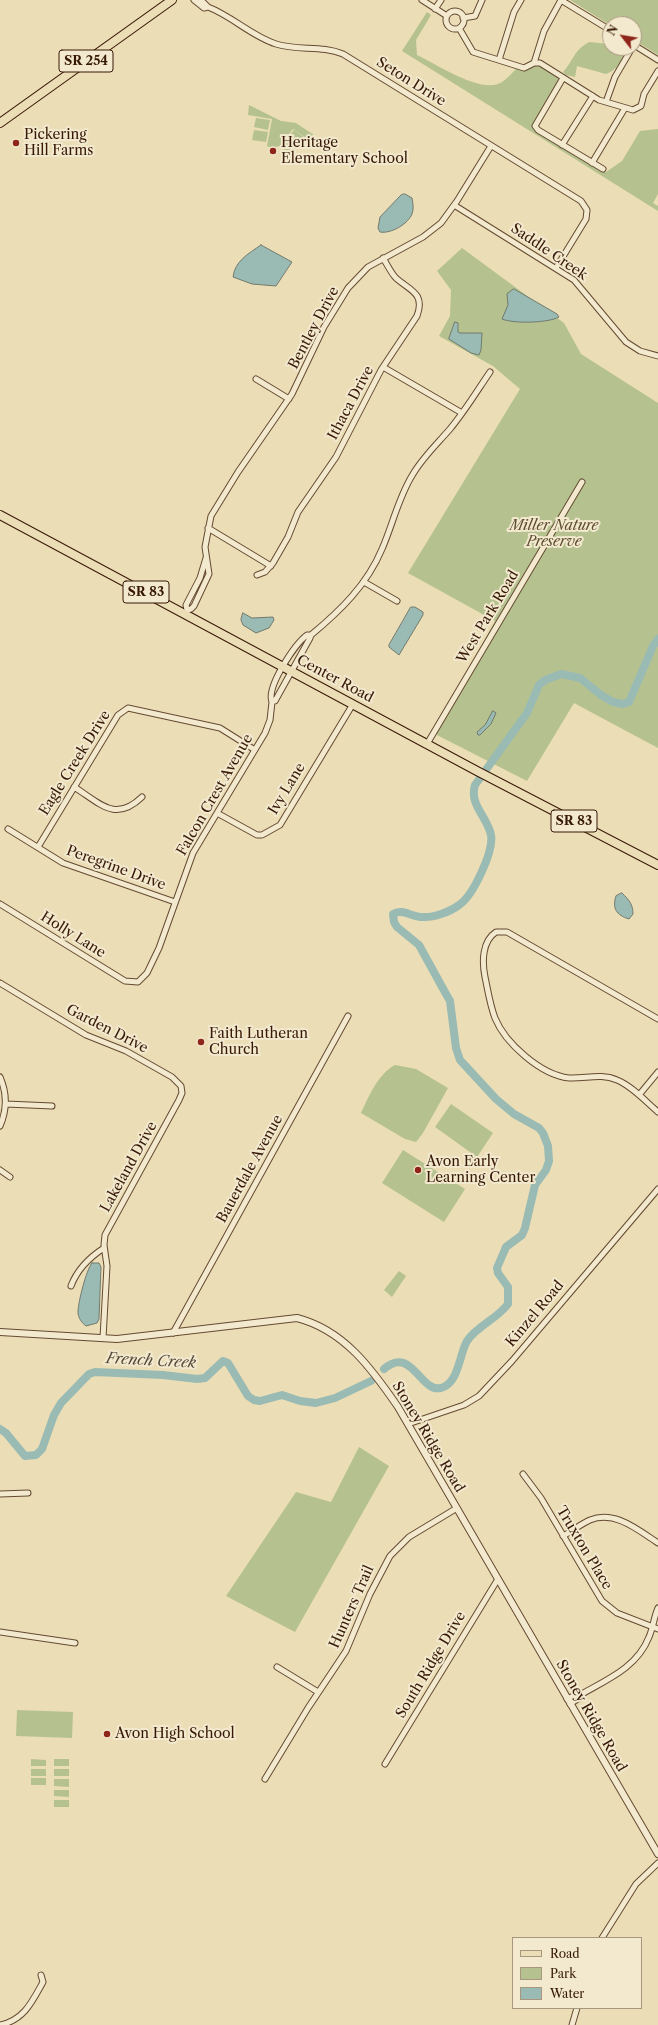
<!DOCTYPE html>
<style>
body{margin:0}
#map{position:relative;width:658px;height:2025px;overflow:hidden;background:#ebddb5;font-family:"Libre Caslon Text",serif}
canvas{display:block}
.legend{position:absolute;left:512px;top:1937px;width:130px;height:72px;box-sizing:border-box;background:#f2e9cf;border:1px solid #a8967f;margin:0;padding:5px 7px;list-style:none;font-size:12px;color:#381907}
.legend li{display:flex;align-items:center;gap:8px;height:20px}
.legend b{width:20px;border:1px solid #a8967f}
.north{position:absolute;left:602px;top:16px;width:40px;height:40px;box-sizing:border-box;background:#f2e9cf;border:1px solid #a8967f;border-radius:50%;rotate:301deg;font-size:11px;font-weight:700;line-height:16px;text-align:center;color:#381907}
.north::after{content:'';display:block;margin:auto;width:14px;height:18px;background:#8f2418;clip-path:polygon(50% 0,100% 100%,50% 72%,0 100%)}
</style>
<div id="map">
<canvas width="658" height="2025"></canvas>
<ul class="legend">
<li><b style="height:5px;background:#ebddb5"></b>Road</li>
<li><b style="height:11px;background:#b5c28f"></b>Park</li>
<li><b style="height:11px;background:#99bbb3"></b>Water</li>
</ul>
<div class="north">N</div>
</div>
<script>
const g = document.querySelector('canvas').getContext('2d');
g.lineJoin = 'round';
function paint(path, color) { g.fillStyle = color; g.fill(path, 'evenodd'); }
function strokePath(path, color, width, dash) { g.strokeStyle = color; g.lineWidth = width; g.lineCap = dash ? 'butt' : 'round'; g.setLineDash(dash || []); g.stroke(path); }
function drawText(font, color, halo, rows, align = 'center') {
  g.font = font + ' "Libre Caslon Text",serif'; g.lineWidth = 4; g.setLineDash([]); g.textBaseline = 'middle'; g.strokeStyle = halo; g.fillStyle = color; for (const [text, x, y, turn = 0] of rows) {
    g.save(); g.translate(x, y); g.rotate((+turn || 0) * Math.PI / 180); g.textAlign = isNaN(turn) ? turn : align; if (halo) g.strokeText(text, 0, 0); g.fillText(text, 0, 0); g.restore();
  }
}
const green = new Path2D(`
 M570 0H658V55L634 40V24L610 25Z
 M427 12 431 15 416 40 417 55C436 64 482 95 502 82 507 79 512 73 516 69H524L537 65 561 78 533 126 553 141 606 172 622 161 640 131 658 129V194L653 203 658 206V211L402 51Z
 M589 42 610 44V48H624C624 60 617 70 606 74L577 66 575 77 566 75 563 72C574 60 573 51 589 42Z
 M249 105 281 121 296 123 314 135 309 140 293 129 285 139H287L297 147 291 155 280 146 272 148 267 146 272 119 248 115Z
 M256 118 270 120 268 130 254 127Z
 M254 130 268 132 266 142 252 140Z
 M294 130 305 138 298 146 288 137Z
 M462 248 564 323 581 354 658 403V748L574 703 527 781 433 733 495 621 408 573 520 389 493 366 439 336 450 316 451 290 437 271Z
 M395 1065 416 1069 448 1088 423 1133 416 1142 405 1139 361 1113C369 1096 378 1074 395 1065Z
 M451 1104 493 1133 477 1157 435 1127Z
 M403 1150 465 1189 444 1222 382 1183Z
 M399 1271 406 1276 392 1297 384 1290Z
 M359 1447 389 1466 295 1632 226 1596 296 1492 331 1502Z
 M17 1710 73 1712 72 1738 16 1736Z
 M31 1759 46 1760V1766H31Z
 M54 1759H69V1766H54Z
 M31 1769H46V1776H31Z
 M54 1769H69V1776H54Z
 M31 1778H46V1785H31Z
 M54 1779H69V1787L54 1786Z
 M54 1790H69V1797L54 1796Z
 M54 1800H69V1807H54Z`);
const water = new Path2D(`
 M405 194 412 198C413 203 414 209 412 214 408 224 391 234 380 232L378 228 380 217 401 195Z
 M261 245 292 262 276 286 252 284 233 277C235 261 248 254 261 245Z
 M514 289 557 314 559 317C548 323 514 324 502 319L508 305 507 294Z
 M455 322 458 323V332L460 333H482L481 350 479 355 471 353 449 339Z
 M411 607H415L423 612V615L399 655 389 647V645Z
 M243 613 252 618 273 617 274 620 269 628 256 633 243 625 241 620Z
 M493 711 496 713 491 724 480 735H478L477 732 485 725Z
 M622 893C629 900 633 904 633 914L629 919C616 915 612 908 616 896Z
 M92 1263H99L101 1267 99 1319 97 1323 86 1326C82 1323 78 1318 78 1312 78 1303 86 1270 92 1263Z`);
const river = new Path2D(`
 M384 1369C412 1345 420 1393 441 1388 459 1383 459 1355 467 1341 477 1326 497 1319 508 1304V1287L498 1273 497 1268 506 1247 522 1235 525 1228 535 1185 546 1170 549 1161 548 1146 543 1133 539 1128 514 1114 496 1099 460 1060 456 1048 450 1001 446 994 419 945 397 927 394 922 393 914C402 908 412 917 422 917 433 918 450 912 459 905 473 896 494 851 491 835 487 816 469 805 475 785L527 713 539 685 545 680 561 674 580 678 601 695 613 702 623 704 629 702 653 646 658 639
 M0 1429 6 1433 25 1456 36 1455 42 1449 54 1415 61 1403 89 1374 95 1372 163 1375 197 1379 205 1378 223 1361 228 1363 248 1396 254 1400 260 1401 282 1395 300 1401 316 1403 335 1398 371 1381`);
const minor = new Path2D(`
 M194 0 204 8 208 7 201 0
 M422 0 447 16
 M561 0 610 30
 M208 7C232 16 251 36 276 44 298 51 322 45 343 54L581 201 587 210 586 219 556 268
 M435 9 441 0
 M446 20a9 9 0 1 1 18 0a9 9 0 1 1-18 0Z
 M463 18 475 16 482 0
 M459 28 473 52 524 68 534 63 544 31 561 0
 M634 45 658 60
 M499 60 514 12 521 0
 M534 63H540L599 100 633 110 641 106 644 94 658 71
 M563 78 535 126 538 130 603 169
 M606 102 615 77 632 48
 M562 145 593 96
 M592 163 625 108
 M454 205 574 280 626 342 640 351 658 356
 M383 367 462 413
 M256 379 289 399
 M208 528 271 566
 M206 558 200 578 186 605 187 610 191 609 194 606 209 574 205 547 211 516 238 472 292 394 324 327 348 288 368 267 423 237 441 223 457 201 491 146
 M257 575 265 572 273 563 288 537 298 512 336 457 381 370 417 316C426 292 408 290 395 277 390 271 387 264 383 258
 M364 582 397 601
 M307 635H311L310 638 275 701 272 702C266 687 295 644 307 635Z
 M311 635C340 611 367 585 382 549 393 524 398 498 413 474 423 457 437 444 450 429 465 411 477 391 490 372
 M427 744 582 482
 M74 787C100 803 115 823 142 797
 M217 813 257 835H262L280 825 353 704
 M8 829 63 863 175 902
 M38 847 118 715 128 708 220 728 255 750
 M0 904 125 981 138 982 147 973 159 948 193 853 265 733 270 720 272 702
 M0 983 86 1035 126 1051 172 1077 181 1086 182 1093 179 1100 105 1235 104 1245 107 1266 103 1338
 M658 1019 507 932H496C482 941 482 962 485 977 488 991 490 1005 495 1018 505 1043 541 1075 569 1078 585 1079 601 1073 617 1080 632 1086 645 1101 658 1112
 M0 1077C7 1093 7 1110 0 1126
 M639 1095 658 1072
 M6 1104 52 1106
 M0 1170 10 1177
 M71 1286C77 1270 90 1257 104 1248
 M173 1333 348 1016
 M408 1424 464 1405 479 1396 512 1361 658 1189
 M523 1474 541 1498 602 1601 617 1613 658 1629
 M0 1494 28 1493
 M563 1536C572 1531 581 1524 590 1520 615 1510 638 1530 658 1543
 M0 1632 75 1643
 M277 1667 318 1692
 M567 1699 578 1694 580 1695C606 1680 637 1668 649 1637 653 1628 654 1617 658 1608
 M570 1704 579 1698 580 1695
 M385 1764 498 1579
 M265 1779 308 1708 346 1651 370 1594 390 1556 409 1537 457 1508
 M602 1938 636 1884 658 1863
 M0 2025C24 2020 32 2002 43 1982L41 1975
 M572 2025 577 2008`);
const tertiary = new Path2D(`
 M0 1332 117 1339 297 1318C344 1330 372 1369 398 1407L658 1854`);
const primary = new Path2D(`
 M0 123 172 0
 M0 515 477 771 658 865`);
const markers = [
 [16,143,4,"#8f2418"],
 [273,151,4,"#8f2418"],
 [201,1042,4,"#8f2418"],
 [418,1170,4,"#8f2418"],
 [107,1734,4,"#8f2418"]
];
const shields = [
 [86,61,54],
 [146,592,46],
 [574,821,46]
];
const shieldNames = [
 ["SR 254",86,61],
 ["SR 83",146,592],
 ["SR 83",574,821]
];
const streetNames = [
 ["Seton Drive",411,82,32],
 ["Saddle Creek",549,252,34],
 ["Bentley Drive",314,328,-62],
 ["Ithaca Drive",351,403,-62],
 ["West Park Road",488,617,-59],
 ["Center Road",335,679,28],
 ["Eagle Creek Drive",75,763,-58],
 ["Ivy Lane",287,789,-59],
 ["Falcon Crest Avenue",215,795,-60],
 ["Peregrine Drive",116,868,20],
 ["Holly Lane",73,935,32],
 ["Garden Drive",107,1029,27],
 ["Lakeland Drive",129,1167,-61],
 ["Bauerdale Avenue",250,1169,-61],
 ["Kinzel Road",535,1314,-50],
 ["Stoney Ridge Road",428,1437,59],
 ["Truxton Place",584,1548,59],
 ["Hunters Trail",352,1607,-66],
 ["South Ridge Drive",431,1665,-59],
 ["Stoney Ridge Road",591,1716,60]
];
const poiNames = [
 ["Pickering",24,135],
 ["Hill Farms",24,151],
 ["Heritage",281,143],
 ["Elementary School",281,159],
 ["Faith Lutheran",209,1034],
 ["Church",209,1050],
 ["Avon Early",426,1162],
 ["Learning Center",426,1178],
 ["Avon High School",115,1734]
];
const parkNames = [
 ["Miller Nature",554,526],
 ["Preserve",554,542]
];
const waterNames = [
 ["French Creek",151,1361,3]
];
paint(green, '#b5c28f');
paint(water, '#99bbb3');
strokePath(water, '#727a6e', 1);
strokePath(river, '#99bbb3', 8);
strokePath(minor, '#654a32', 7);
strokePath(tertiary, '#654a32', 8);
strokePath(primary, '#381907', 10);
strokePath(minor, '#f2e9cf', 5);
strokePath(tertiary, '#f2e9cf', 6);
strokePath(primary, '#ebddb5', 8);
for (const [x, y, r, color] of markers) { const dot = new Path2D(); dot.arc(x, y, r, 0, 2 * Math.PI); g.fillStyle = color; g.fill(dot); strokePath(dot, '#f2e9cf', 1.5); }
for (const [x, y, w] of shields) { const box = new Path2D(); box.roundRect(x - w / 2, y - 11, w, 22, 3); g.fillStyle = '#f2e9cf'; g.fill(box); strokePath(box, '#381907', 1); }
drawText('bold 13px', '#381907', null, shieldNames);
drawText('14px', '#381907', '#f2e9cf', streetNames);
drawText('14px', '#381907', '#f2e9cf', poiNames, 'left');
drawText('italic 14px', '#5e4c30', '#f2e9cf', parkNames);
drawText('italic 15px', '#554a3b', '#f2e9cf', waterNames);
</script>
